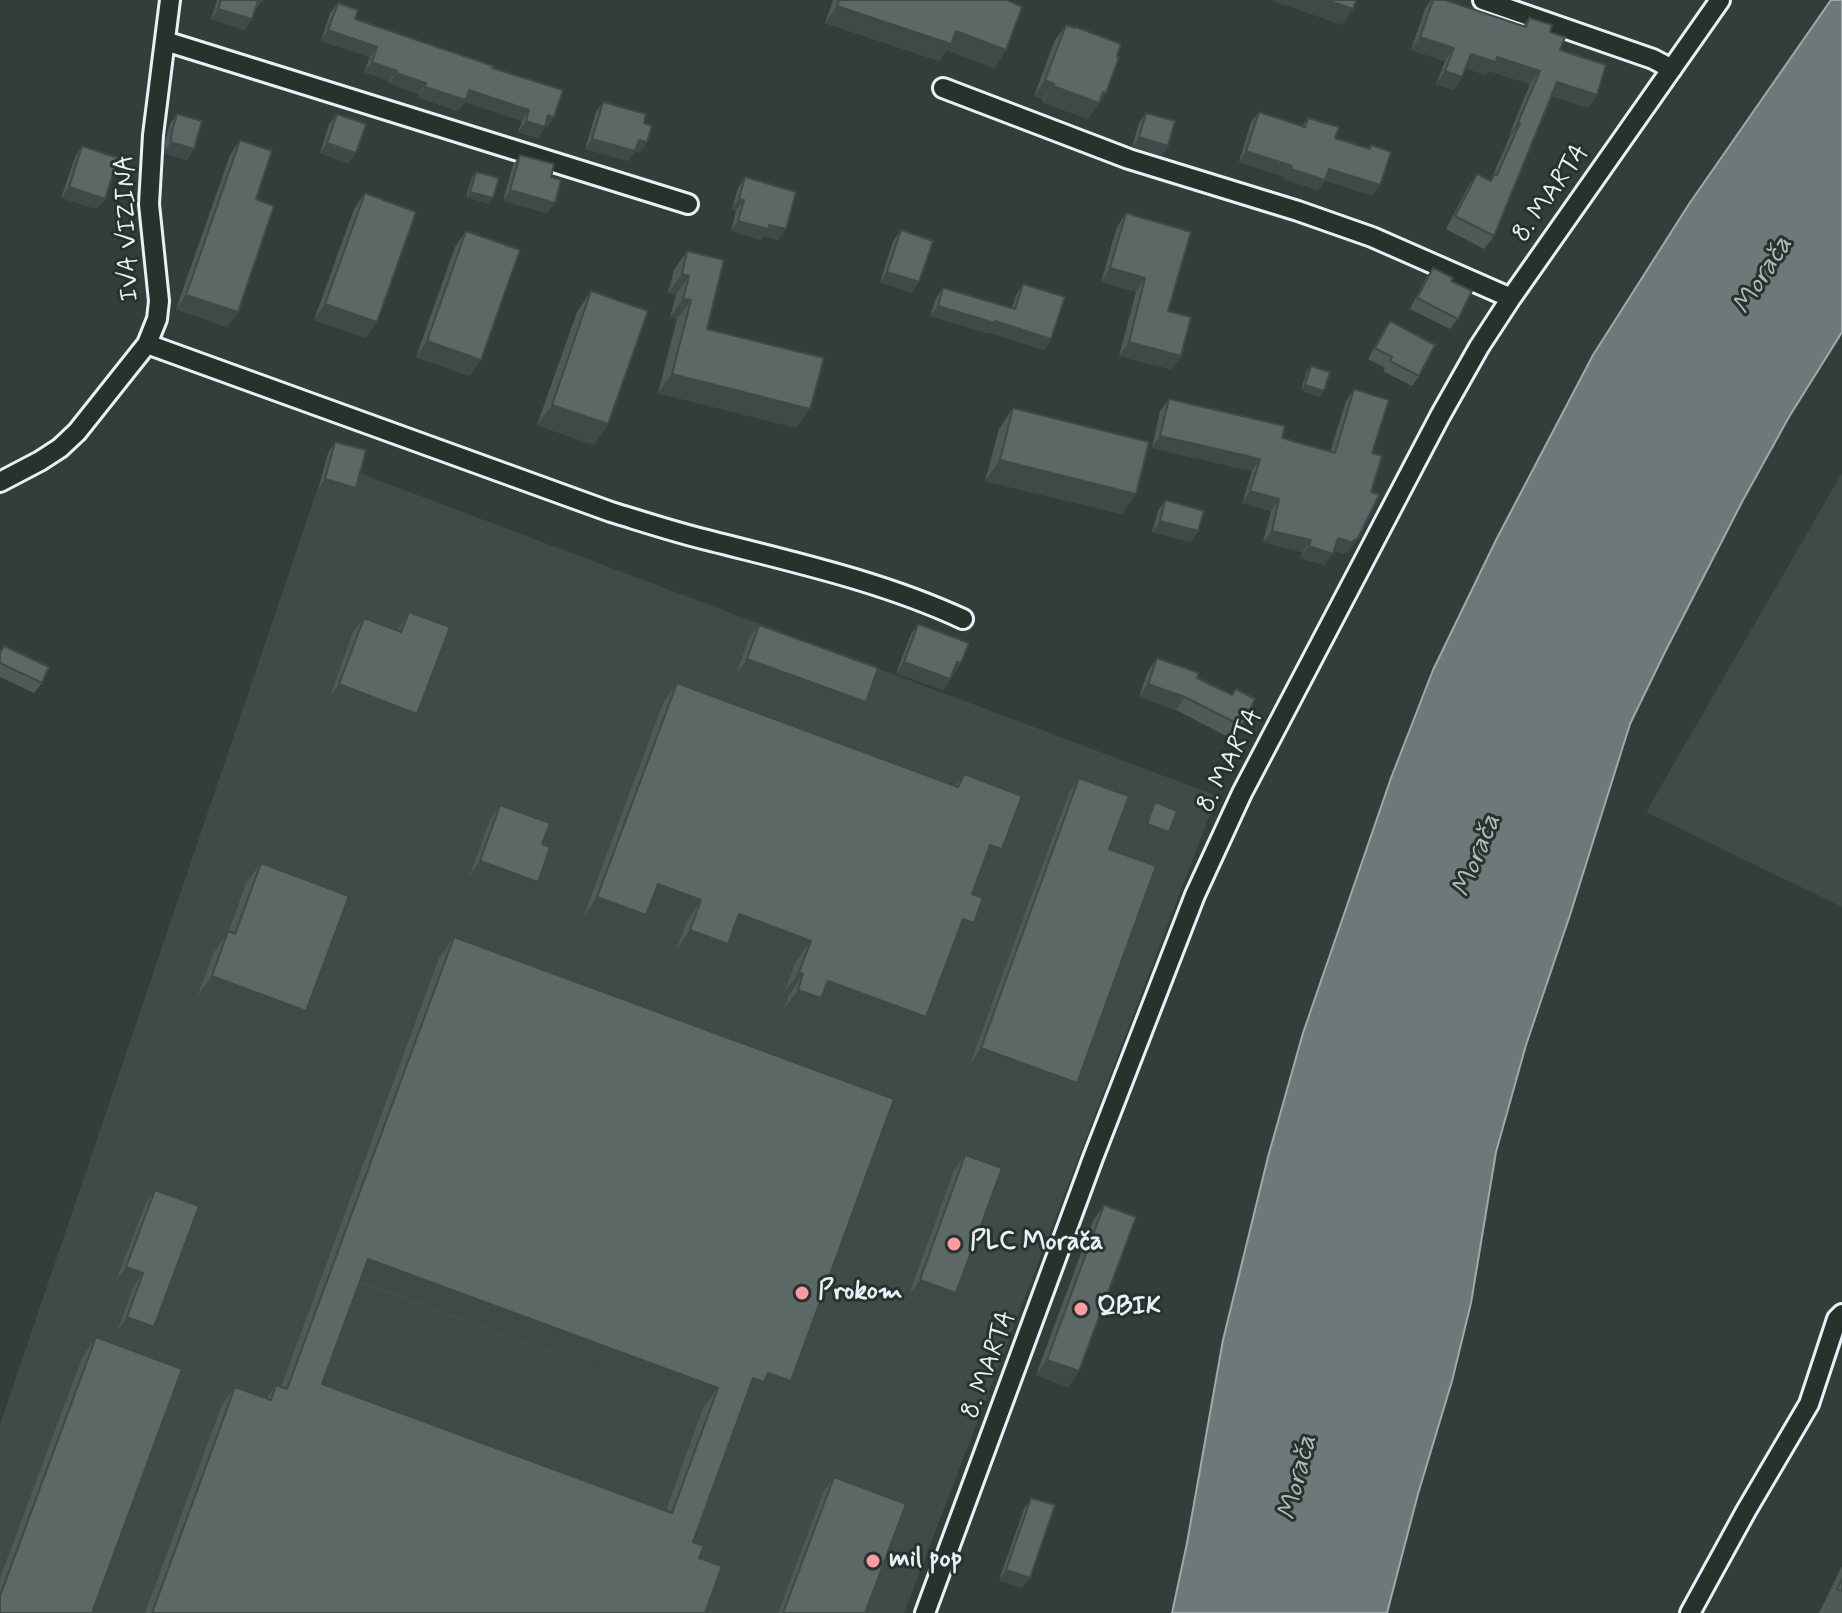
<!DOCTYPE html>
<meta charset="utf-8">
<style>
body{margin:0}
canvas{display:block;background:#323e39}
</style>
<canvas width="1842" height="1613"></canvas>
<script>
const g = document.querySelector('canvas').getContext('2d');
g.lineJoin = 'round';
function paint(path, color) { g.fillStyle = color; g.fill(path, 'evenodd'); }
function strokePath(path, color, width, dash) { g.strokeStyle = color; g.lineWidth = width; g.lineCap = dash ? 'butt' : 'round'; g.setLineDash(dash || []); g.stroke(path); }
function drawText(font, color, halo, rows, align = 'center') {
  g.font = font + ' Mynerve,sans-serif'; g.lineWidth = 6; g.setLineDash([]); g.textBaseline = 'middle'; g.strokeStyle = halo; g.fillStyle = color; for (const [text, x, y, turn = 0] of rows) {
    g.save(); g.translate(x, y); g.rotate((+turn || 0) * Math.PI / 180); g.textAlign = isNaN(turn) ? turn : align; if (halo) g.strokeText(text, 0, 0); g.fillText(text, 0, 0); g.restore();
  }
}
const built = new Path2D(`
 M327 461 1217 796 904 1613H0V1425Z
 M1842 473V907L1646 812Z`);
const water = new Path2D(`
 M1831 0H1842V332L1789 417 1742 502 1665 652 1630 724 1570 915 1526 1045 1496 1152 1471 1303 1452 1381 1418 1494 1387 1613H1172L1187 1543 1223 1340 1268 1157 1303 1033 1391 778 1433 670 1496 540 1593 355 1689 204Z`);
const minor = new Path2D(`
 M1483 0 1653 59 1672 69
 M165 41 688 204
 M943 88 1129 159 1298 211 1372 237 1511 298
 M147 344 611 512C644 522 677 533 711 541 797 563 883 582 963 619
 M0 482 40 461 60 448 77 432 147 344 157 319 159 301 149 204 153 135 170 0
 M925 1613 1093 1158 1195 895 1242 793 1440 416 1479 347 1511 298 1720 0
 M1690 1613 1746 1511 1809 1404 1837 1319 1842 1314`);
const wall = new Path2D(`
 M217 0H262L254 12 252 19 245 30 211 19Z
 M833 0H1007L1006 50 994 68 947 50 939 61 825 23Z
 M1431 0H1445L1523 26 1529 18 1550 32 1560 50 1597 95 1588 108 1552 96 1494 236 1484 249 1446 229 1468 187 1477 174 1490 181 1492 177 1510 136 1509 135 1530 84 1489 71 1486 75 1465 68 1462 77 1453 90 1436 84 1445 61 1411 50 1425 9Z
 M338 3 355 19 492 68 554 117 547 127H545L538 138 518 132 522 121 465 102 458 111 418 97 419 94 389 83V81L364 72 370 57 321 41 330 13Z
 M1066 25 1117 56 1106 93 1088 119 1042 102 1043 99 1034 96 1055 40Z
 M603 102 644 123 640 153 635 151 628 161 585 149 596 112Z
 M1259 112 1302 126 1308 118 1335 138 1369 148 1371 145 1373 196 1325 180 1318 190 1284 179 1285 177 1239 162 1251 122Z
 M1146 113 1168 146 1161 156 1132 147 1139 123Z
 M177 114 187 160 164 153 165 142 170 124Z
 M337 114 356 153 348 163 320 153 329 124Z
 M240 140 256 199 238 312 227 327 176 309 230 155Z
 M82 146 97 209 61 198 75 157Z
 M520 155 551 177 547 213 503 201 513 165Z
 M476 172 489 204 466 197 472 177Z
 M745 177 778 240 764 236 761 240 731 231 736 211 732 209 738 188Z
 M365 193 377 322 366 338 314 320 354 209Z
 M1126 213 1181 356 1171 369 1119 356 1136 292 1101 282 1117 227Z
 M901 230 912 293 880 282 893 241Z
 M466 231 470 376 416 357 455 247Z
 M687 251 707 329 797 428 658 393 677 319 670 317 676 295 668 293 674 270Z
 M1433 268 1451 281 1458 319 1450 329 1410 309 1426 278Z
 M1023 284 1051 339 1044 350 988 332 987 333 930 316 936 298 943 288 1012 308 1016 295Z
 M591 291 608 424 594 445 537 425 577 312Z
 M1390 321 1419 376 1412 386 1383 371 1385 368 1368 359 1383 331Z
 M1311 366 1320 397 1301 390 1307 371Z
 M1354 389 1372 453 1358 538 1349 550 1343 554 1334 551 1324 565 1300 558 1303 552 1263 542 1271 511 1242 503 1252 471 1152 448 1160 411 1169 399 1282 438 1330 452 1346 401Z
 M1013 408 1136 494 1122 514 985 481 999 429Z
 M335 442 356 488 349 498 318 490 328 453Z
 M1165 500 1191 542 1152 532 1158 511Z
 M409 612 407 728 329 699 353 632 364 618 397 631Z
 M918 624 954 674 953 673 950 679 943 690 896 673 911 634Z
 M759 625 855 718 736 675 748 640Z
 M4 646 42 683 34 693 0 677V651Z
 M1157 658 1232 695 1236 689 1242 726 1232 739 1176 710 1139 697 1148 671Z
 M677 683 955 786 964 774 987 870 982 868 972 894 974 923 960 943 955 941 926 1017 912 1038 818 1003 806 1019 783 1010 789 995 784 993 796 961 731 937 728 944 714 964 676 950 687 921 649 907 646 915 632 936 583 918 663 703Z
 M1079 778 1109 849 1077 1083 1066 1098 970 1064 1069 793Z
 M1155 802 1166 838 1144 830 1152 808Z
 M500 805 542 844 538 882 527 897 469 877 490 820Z
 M261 863 292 1032 197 997 214 952 229 931 246 883Z
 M454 937 776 1402 756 1394 750 1402 745 1400 693 1542 699 1558 705 1613H145L221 1407 235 1387 267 1398 276 1385 281 1387 439 958ZM360 1282 703 1408 666 1510 322 1384Z
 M965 1155 945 1309 909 1295 954 1170Z
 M155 1190 154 1327 144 1342 117 1332 133 1287 116 1281 145 1205Z
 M1104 1205 1079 1371 1068 1387 1036 1375 1093 1221Z
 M96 1337 0 1613V1578L82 1358Z
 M834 1477 865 1613H778L823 1493Z
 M1031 1498 1030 1578 1022 1588 999 1580 1024 1509Z
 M1842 1566V1613H1819Z`);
const shadedWall = new Path2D(`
 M1270 0H1326L1353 9 1342 25Z
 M837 6 956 31 1006 50 994 68 947 50 939 61 825 23Z
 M218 9 252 19 245 30 211 19Z
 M328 30 377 47 370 57 321 41Z
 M1420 37 1454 48 1445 61 1411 50Z
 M1471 54 1497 57 1540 71 1530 84 1489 71 1486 75 1461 67Z
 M372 62 397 71 389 81 364 72Z
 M1445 71 1462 77 1453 90 1436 84Z
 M396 73 426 83 419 94 389 83Z
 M1045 80 1054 84 1043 99 1034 96Z
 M1557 82 1597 95 1588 108 1548 95Z
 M1053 86 1103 92 1106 93 1088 119 1042 102Z
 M425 87 469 90 529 110 522 121 465 102 458 111 418 97Z
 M548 115 554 117 547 127 541 125Z
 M526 121 545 127 538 138 518 132Z
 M1518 122 1520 123 1510 136 1509 135Z
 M1139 137 1168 146 1161 156 1132 147Z
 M592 139 639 140 647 142 640 153 635 151 628 161 585 149Z
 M171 142 194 149 187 160 164 153Z
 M327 143 356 153 348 163 320 153Z
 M1246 151 1292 166 1285 177 1239 162Z
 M1291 169H1329L1380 185 1373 196 1325 180 1318 190 1284 179Z
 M69 187 105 199 97 209 61 198Z
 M510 190 555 203 547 213 503 201Z
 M470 192 493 198 489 204 466 197Z
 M739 199 744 200 736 211 732 209Z
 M738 221 769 225 786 229 778 240 764 236 761 240 731 231Z
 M1110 268 1145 278 1136 292 1101 282Z
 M887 272 919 282 912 293 880 282Z
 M682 274 689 276 676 295 668 293Z
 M186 295 238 312 227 327 176 309Z
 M683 299 691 300 677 319 670 317Z
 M325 304 377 322 366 338 314 320Z
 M938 306 995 321 1051 339 1044 350 988 332 987 333 930 316Z
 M427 341 481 360 470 376 416 357Z
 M1129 342 1181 356 1171 369 1119 356Z
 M672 374 810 409 797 428 658 393Z
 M1305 385 1324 391 1320 397 1301 390Z
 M552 405 608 424 594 445 537 425Z
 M1160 436 1260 459 1252 471 1152 448Z
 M1000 460 1136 494 1122 514 985 481Z
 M325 479 356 488 349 498 318 490Z
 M1250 491 1279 499 1271 511 1242 503Z
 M1160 521 1198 531 1191 542 1152 532Z
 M1272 531 1311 540 1303 552 1263 542Z
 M1338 538H1358L1349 550 1343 554 1330 550Z
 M1309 546 1333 554 1324 565 1300 558Z
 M747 659 866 702 855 718 736 675Z
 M904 662 950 679 943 690 896 673Z
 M957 662 961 663 954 674 950 672Z
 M339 684 417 714 407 728 329 699Z
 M1148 684 1185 697 1176 710 1139 697Z
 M1147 824 1169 832 1166 838 1144 830Z
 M990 845 1002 849 987 870 976 866Z
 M480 861 538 882 527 897 469 877Z
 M658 884 701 900 687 921 643 905Z
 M597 897 646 915 632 936 583 918Z
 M739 914 811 941 796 961 725 935Z
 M963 919 974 923 960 943 949 939Z
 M690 930 728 944 714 964 676 950Z
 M799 972 803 974 789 995 784 993Z
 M212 976 306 1011 292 1032 197 997Z
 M828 981 926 1017 912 1038 818 1003 806 1019 783 1010 798 990Z
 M981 1048 1077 1083 1066 1098 970 1064Z
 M368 1259 718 1388 703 1408 354 1279Z
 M126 1267 143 1273 133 1287 116 1281Z
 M920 1280 956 1293 945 1309 909 1295Z
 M127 1317 154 1327 144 1342 117 1332Z
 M1047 1360 1079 1371 1068 1387 1036 1375Z
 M768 1373 791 1381 776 1402 756 1394 750 1402 739 1398 753 1378Z
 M1006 1570 1030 1578 1022 1588 999 1580Z`);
const building = new Path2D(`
 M221 0H262V2L258 1 252 19 218 9Z
 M839 0H1007L1022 7 1006 50 956 31 951 44 837 6Z
 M1326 0H1356L1353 9Z
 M1433 0H1445L1526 27 1529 18 1552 25 1550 32 1565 37 1560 50 1606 65 1597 95 1557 82 1494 236 1455 216 1477 174 1491 181 1495 174 1497 175 1520 123 1518 122 1540 71 1497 57 1496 62 1471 54 1462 77 1445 71 1454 48 1420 37Z
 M338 3 358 10 355 19 493 66 492 68 563 90 554 117 548 115 545 127 526 121 529 110 469 90 466 100 425 87 426 83 396 73 397 71 372 62 377 47 328 30Z
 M1066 25 1075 28 1076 27 1121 44 1117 56 1119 57 1106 93 1103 92 1099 103 1053 86 1054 84 1045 80Z
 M603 102 646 114 644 123 652 126 647 142 639 140 635 151 592 139Z
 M1259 112 1305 127 1308 118 1339 127 1335 138 1370 149 1371 145 1391 152 1380 185 1329 169 1325 180 1291 169 1292 166 1246 151Z
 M1146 113 1175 121 1168 146 1139 137Z
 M177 114 202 121 194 149 171 142 172 131Z
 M337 114 366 124 356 153 327 143Z
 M240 140 272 151 256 199 274 206 238 312 186 295Z
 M82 146 118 158 105 199 69 187Z
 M520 155 554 164 551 177 561 180 555 203 510 190Z
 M476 172 499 178 493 198 470 192Z
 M745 177 796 192 786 229 769 225 768 229 738 221 744 200 739 199Z
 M365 193 416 212 377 322 325 304Z
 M1126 213 1191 232 1168 311 1191 317 1181 356 1129 342 1145 278 1110 268Z
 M901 230 933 241 919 282 887 272Z
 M466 231 520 250 481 360 427 341Z
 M687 251 724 260 707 329 824 358 810 409 672 374 691 300 683 299 689 276 682 274Z
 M1433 268 1453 278 1451 281 1472 291 1458 319 1417 298Z
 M1023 284 1065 297 1051 339 995 321V323L938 306 943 288 1015 309Z
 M591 291 648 311 608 424 552 405Z
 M1390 321 1435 345 1419 376 1390 361 1392 357 1375 348Z
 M1311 366 1330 372 1324 391 1305 385Z
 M1354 389 1389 400 1372 453 1382 456 1371 492 1379 495 1358 538 1351 542 1338 538 1333 554 1309 546 1311 540 1272 531 1279 499 1250 491 1260 459 1160 436 1169 399 1285 426 1282 438 1335 453Z
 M1013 408 1149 442 1136 494 1000 460Z
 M335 442 366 450 356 488 325 479Z
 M1165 500 1204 511 1198 531 1160 521Z
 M409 612 450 627 417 714 339 684 364 618 401 632Z
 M918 624 969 643 961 663 957 662 950 679 904 662Z
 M759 625 878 668 866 702 747 659Z
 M4 646 49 667 42 683 0 663V653Z
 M1157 658 1199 673 1197 678 1232 695 1236 689 1255 699 1242 726 1185 697 1148 684Z
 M677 683 958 787 964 774 1022 796 1002 849 990 845 972 894 983 898 974 923 963 919 926 1017 828 981 821 998 798 990 803 974 799 972 811 941 739 914 728 944 690 930 701 900 658 884 646 915 597 897Z
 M1079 778 1129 796 1109 849 1156 866 1077 1083 981 1048Z
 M1155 802 1177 811 1169 832 1147 824Z
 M500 805 550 823 542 844 550 847 538 882 480 861Z
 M261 863 349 896 306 1011 212 976 228 931 235 934Z
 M454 937 894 1099 791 1381 768 1373 764 1382 753 1378 693 1542 704 1546 699 1558 722 1566 705 1613H152L235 1387 271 1400 276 1385 287 1389ZM368 1259 718 1388 672 1513 322 1384Z
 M965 1155 1002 1168 956 1293 920 1280Z
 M155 1190 199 1206 154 1327 127 1317 143 1273 126 1267Z
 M1104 1205 1136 1217 1079 1371 1047 1360Z
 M96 1337 182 1369 92 1613H0V1596Z
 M834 1477 906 1504 865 1613H783Z
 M1031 1498 1055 1505 1030 1578 1006 1570Z
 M1842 1579V1591L1837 1589Z`);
const markers = [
 [954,1244,8,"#ff9aa2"],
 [802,1293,8,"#ff9aa2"],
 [1081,1309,8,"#ff9aa2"],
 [873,1561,8,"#ff9aa2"]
];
const streetNames = [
 ["8. MARTA",1552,194,-55],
 ["IVA VIZINA",129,228,-92],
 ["8. MARTA",1231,761,-63],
 ["8. MARTA",990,1365,-70]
];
const poiNames = [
 ["PLC Morača",970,1244],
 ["Prokom",818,1293],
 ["QBIK",1097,1309],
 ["mil pop",889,1561]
];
const waterNames = [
 ["Morača",1764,276,-58],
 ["Morača",1478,856,-68],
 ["Morača",1299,1478,-76]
];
paint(built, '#3f4b46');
paint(water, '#6d7978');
strokePath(water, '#9ea9ab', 2);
strokePath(minor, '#e8f1f8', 24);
strokePath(minor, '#26332d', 18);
paint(wall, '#4f5957');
paint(shadedWall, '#404947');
paint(building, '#5c6865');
strokePath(building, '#404947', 2);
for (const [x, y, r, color] of markers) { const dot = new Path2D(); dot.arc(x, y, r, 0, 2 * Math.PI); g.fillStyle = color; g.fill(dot); strokePath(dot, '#26332d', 3); }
drawText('26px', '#e8f1f8', '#26332d', streetNames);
drawText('bold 26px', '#e8f1f8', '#26332d', poiNames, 'left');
drawText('italic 28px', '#b1bbbe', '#26332d', waterNames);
</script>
